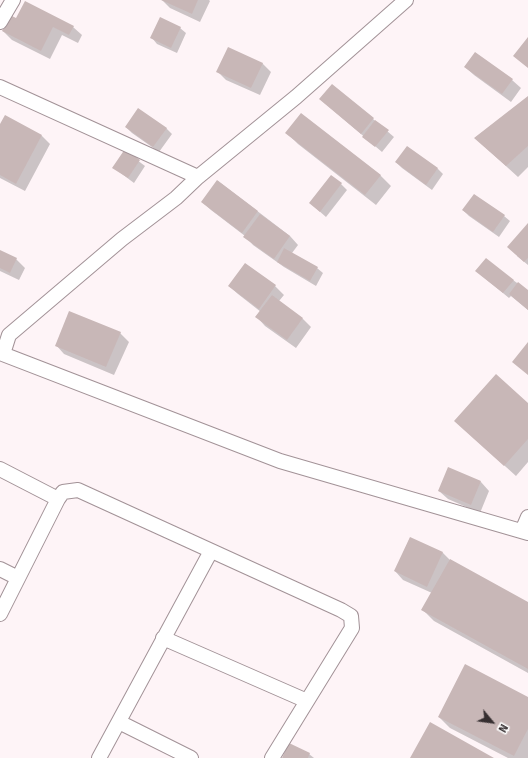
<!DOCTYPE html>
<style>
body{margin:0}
#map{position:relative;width:528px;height:758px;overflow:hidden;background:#fef4f7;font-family:Signika,sans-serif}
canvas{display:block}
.north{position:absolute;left:472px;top:702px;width:40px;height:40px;-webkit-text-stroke:3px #fff;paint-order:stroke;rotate:119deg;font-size:11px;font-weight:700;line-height:16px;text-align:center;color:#362f31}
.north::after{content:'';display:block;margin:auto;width:14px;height:18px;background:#362f31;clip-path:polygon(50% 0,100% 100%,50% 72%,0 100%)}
</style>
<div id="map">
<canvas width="528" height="758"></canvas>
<div class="north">N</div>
</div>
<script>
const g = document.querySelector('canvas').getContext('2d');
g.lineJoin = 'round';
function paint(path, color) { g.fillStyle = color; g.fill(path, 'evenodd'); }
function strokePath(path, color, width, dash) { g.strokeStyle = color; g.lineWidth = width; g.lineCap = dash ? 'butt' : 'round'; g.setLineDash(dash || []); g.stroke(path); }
const shadow = new Path2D(`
 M162 0H209L210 1 200 22 170 8Z
 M17 19 73 27 82 35 78 43 62 35 50 59 12 40 3 31Z
 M180 28 186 33 177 53 157 44 152 38Z
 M262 63 271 72 260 95 226 80 218 72Z
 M465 67 512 80 521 88 511 102 474 75Z
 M528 98V167L518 177 475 138Z
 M320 99 373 119 394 137 382 152Z
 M0 126 42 136 50 144 25 191 0 178Z
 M126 127 166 128 172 134 159 152 132 133Z
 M287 133 380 175 391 186 376 205 298 144Z
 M407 147 438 169 443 174 432 190 402 168 396 162Z
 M125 151 145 166 134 183 114 168Z
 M218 181 290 236 298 245 292 253 317 268 323 273 316 286 284 267 253 245 245 236 211 210 202 202Z
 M341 184 347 190 326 217 310 203Z
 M463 210 504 216 510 221 499 237 469 216Z
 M528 224V265L517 256Z
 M0 251 16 259 25 268 19 280 0 271Z
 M245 264 275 286 284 295 279 301 303 319 311 327 296 348 265 326 257 317 261 312 238 294 229 286Z
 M476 271 513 280 528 291V310L511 296 509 298Z
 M120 333 129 342 114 375 64 354 56 345Z
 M528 404V462L516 476 455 421Z
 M481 482 489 491 480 513 448 499 439 491Z
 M410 538 443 553 450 560 528 603V673L434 621 423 610 432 593 403 580 395 571Z
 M528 698V758H508L450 728 439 717Z
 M309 754 314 758H283Z`);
const building = new Path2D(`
 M161 0H198L192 14Z
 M25 1 74 26 69 35 53 27 41 51 2 31 10 15 16 18Z
 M160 17 181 27 171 48 150 38Z
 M528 37V68L513 56Z
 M228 47 263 63 251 88 216 72Z
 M475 52 513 79 502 94 464 67Z
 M332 84 374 118 361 134 319 99Z
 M528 96V146L506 166 474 138Z
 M138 108 167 128 153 147 125 127Z
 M301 113 381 175 365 195 285 133Z
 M5 115 42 135 16 184 0 175V124Z
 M375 120 389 130 375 147 362 137Z
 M407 146 438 168 426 185 395 162Z
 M125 149 140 160 128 178 112 168Z
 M331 175 342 183 320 212 309 203Z
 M217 180 258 211 242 233 201 202Z
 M474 194 505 215 493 232 462 210Z
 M260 214 290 236 274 259 243 237Z
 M528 223V258L524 262 507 247Z
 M284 248 318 267 310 281 277 262Z
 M0 250 17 258 10 273 0 268Z
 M486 258 514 280 503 293 475 271Z
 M245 263 276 285 259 309 228 286Z
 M518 282 528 290V310L509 294Z
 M272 295 303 318 287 340 255 317Z
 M69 311 121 332 106 367 55 346Z
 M528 342V375L512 362Z
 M496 374 528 403V439L504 466 454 421Z
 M448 467 481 481 471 505 438 491Z
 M410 537 443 552 427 587 394 571Z
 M450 559 528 602V669L421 610Z
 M465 664 528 697V729L514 756 438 717Z
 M430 722 494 758H410Z
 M289 743 310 753 308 758H282Z`);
const minor = new Path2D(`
 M0 22 13 0
 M0 87 198 177
 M0 353 280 461 528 533
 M3 354 9 335 122 239 176 198 198 177 296 97 406 0
 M0 469 58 499 63 492 78 490 341 610 351 616 352 628 272 758
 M522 531 528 517
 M0 569 18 578
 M0 614 58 499
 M163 638 307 701
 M119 722 191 758
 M99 758 211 551`);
paint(shadow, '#0003');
paint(building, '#c8b7b7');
strokePath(minor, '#a29297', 16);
strokePath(minor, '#fff', 14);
</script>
